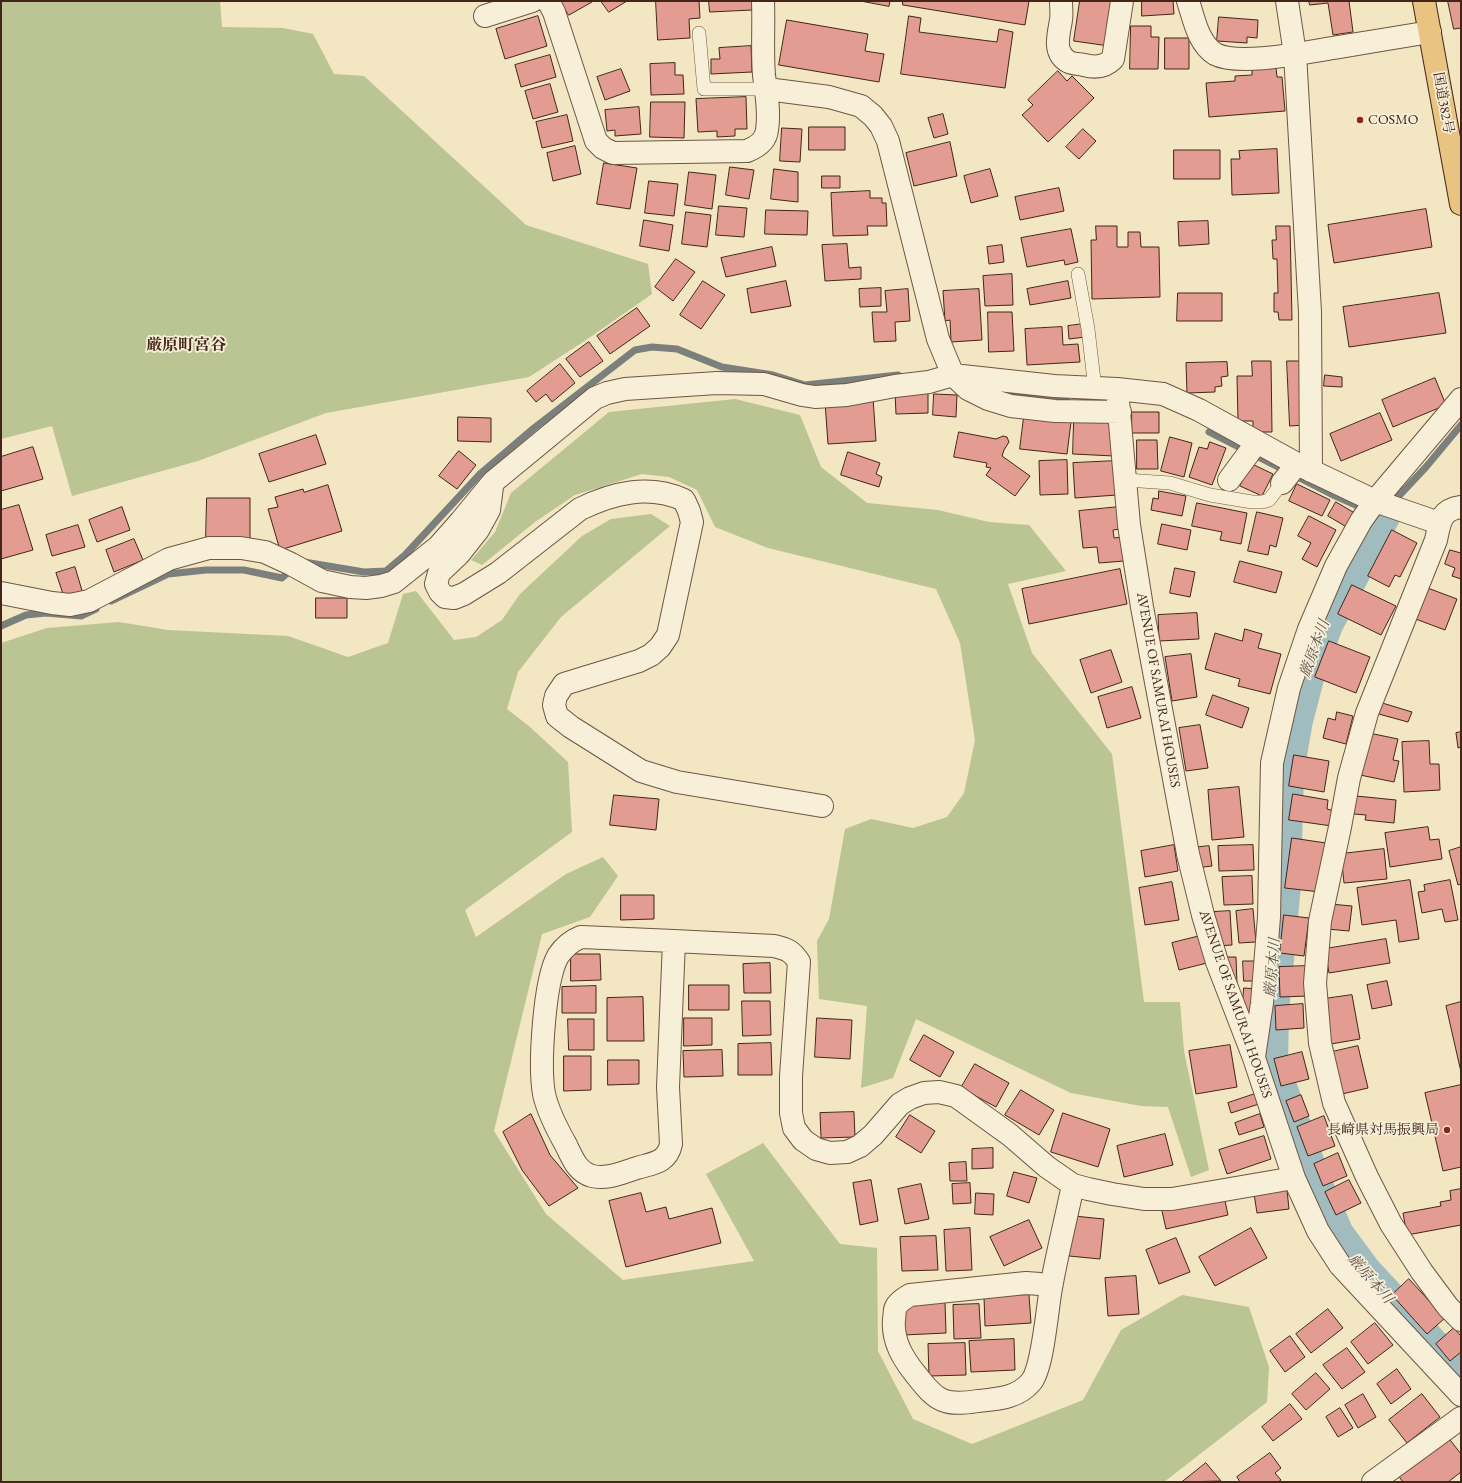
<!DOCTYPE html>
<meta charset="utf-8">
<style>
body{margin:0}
#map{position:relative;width:1462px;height:1483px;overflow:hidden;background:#f2e6c3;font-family:"EB Garamond",serif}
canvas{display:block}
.frame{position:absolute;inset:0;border:2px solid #432519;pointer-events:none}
</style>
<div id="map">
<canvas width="1462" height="1483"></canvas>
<div class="frame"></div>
</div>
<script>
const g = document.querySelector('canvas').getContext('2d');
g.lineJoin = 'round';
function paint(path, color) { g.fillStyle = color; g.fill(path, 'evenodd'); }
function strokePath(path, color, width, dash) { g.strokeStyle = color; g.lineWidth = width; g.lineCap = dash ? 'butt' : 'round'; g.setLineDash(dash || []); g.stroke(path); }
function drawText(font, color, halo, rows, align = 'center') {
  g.font = font + ' "EB Garamond","Noto Serif JP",serif'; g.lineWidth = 3.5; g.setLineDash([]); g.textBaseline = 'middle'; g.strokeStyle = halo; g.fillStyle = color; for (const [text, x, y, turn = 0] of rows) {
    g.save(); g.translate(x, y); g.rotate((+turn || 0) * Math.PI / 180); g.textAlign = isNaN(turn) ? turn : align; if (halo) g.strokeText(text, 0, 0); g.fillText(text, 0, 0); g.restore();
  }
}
const green = new Path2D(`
 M1 1H220L222 27 283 28 313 34 334 74 364 76 526 225 648 264 652 294 589 338 529 377 326 413 198 461 72 496 52 426 1 439Z
 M735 399 800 415 821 467 867 503 938 510 989 522 1029 525 1066 571 1008 584 1032 653 1112 754 1144 1002H1180L1184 1051 1209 1170 1191 1177 1168 1107 1141 1106 1071 1093 916 1019 893 1078 861 1088 867 1006 819 999 817 941 829 919 845 829 871 819 913 828 947 817 964 793 975 740 960 643 936 589 768 548 715 527 697 490 669 477 642 474 575 495 535 522 482 565 471 560 495 532 511 493 609 412Z
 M651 514 670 526 561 617 518 672 507 709 530 727 568 762 572 832 465 910 476 937 566 874 603 857 618 876 590 917 542 934 494 1131 546 1214 623 1280 754 1261 706 1174 763 1143 840 1244 877 1248 878 1351 913 1419 972 1444 1083 1400 1121 1330 1182 1295 1249 1307 1269 1367 1267 1402 1164 1482H1V643L47 628 119 622 168 630 288 636 348 657 388 643 403 594 416 591 454 640 476 637 502 620 520 594 582 536 611 519Z`);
const stream = new Path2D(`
 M1005 392 1066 401
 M1085 401 1106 400
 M1209 432 1331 494 1380 516 1426 467 1461 425
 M304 562 364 572 386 571 405 555 480 474 534 428 635 350 652 347 677 349 722 367 773 375 805 385 898 375
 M111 601 168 574 206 570H244L282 578 292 569
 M1 626 26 615 46 613 81 616 96 609`);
const river = new Path2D(`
 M1380 516 1323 624 1305 674 1293 720 1284 771 1281 885 1269 1012 1268 1063 1311 1181 1334 1235 1362 1273 1461 1380`);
const building = new Path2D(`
 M560 1H592V2L569 15Z
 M601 1H627L609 12Z
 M656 1H699L700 18 689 19 690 38 658 40Z
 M709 1H752V10L710 12Z
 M861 1H890L889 6Z
 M903 1H1029L1025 25 903 5Z
 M1080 1H1115L1109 46 1074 41Z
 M1142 1H1173L1174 14 1142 16Z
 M1309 1H1349L1353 32 1333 35 1328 3 1310 5Z
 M1448 1H1461V28L1454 29Z
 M538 16 547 46 505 59 496 29Z
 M909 16 921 18 919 32 997 42 999 29 1013 32 1005 88 901 74Z
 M1219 17 1258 20 1257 38 1247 37V43L1217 41Z
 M787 20 868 34 865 51 884 54 879 82 779 65Z
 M1131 26H1151V37H1159L1158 69H1130Z
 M1165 38H1189V69H1165Z
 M751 46 752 72 711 74V59H720L719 48Z
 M550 55 556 77 521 87 515 65Z
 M675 63V75H683L684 94 651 95 650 64Z
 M1276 68 1277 77H1282L1285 111 1209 117 1206 83 1235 81V76L1252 75V70Z
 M621 69 630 91 605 100 597 77Z
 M1058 71 1067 81 1072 76 1094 98 1048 142 1022 115 1033 105 1028 100Z
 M550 84 558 112 533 119 525 91Z
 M746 97 747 129H735V136L717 137V131L698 132 696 99Z
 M651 102H685L684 138 650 137Z
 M639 107 641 134 615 136V130L607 131 605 110Z
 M943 114 948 134 934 138 928 118Z
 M567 115 573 141 542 148 536 122Z
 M809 127H845V150H809Z
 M782 128 802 129 800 162 780 161Z
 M1083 129 1096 141 1079 159 1066 147Z
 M950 142 957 176 914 186 906 153Z
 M575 146 581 174 553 181 547 153Z
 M1277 149 1279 193 1232 195 1231 159H1240L1239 151Z
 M1174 150H1220V179H1174Z
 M604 163 637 168 630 209 597 204Z
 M730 167 754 170 749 199 726 195Z
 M774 169 798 172V202L771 199Z
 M990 169 998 196 971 203 964 176Z
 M689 172 716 175 712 209 685 205Z
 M822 176H840V188H822Z
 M649 181 678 184 674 216 645 213Z
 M1059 188 1064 211 1020 220 1015 197Z
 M870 191V198H882V203H886L887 226H867L868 235 833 236 831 193Z
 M719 206 747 208 744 237 716 235Z
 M1426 209 1432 247 1334 263 1328 225Z
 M766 210 808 211 807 235 765 234Z
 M686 212 711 215 707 247 682 244Z
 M644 220 673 225 669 251 640 246Z
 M1208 221 1209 244 1179 246 1178 222Z
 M1096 226H1117V247H1128V232H1140L1141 247H1159L1160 297 1092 299 1091 240H1096Z
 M1276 226H1290L1292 320H1279L1278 312H1274V293H1278L1277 259H1273L1272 240H1276Z
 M1071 229 1078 262 1065 265 1064 260 1027 267 1021 238Z
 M847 244 849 268 861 267V279L825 281 822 245Z
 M1002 245 1004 262 989 264 987 247Z
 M772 247 776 266 726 277 721 258Z
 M676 259 695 272 673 301 655 287Z
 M1012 274 1013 305 985 306 983 276Z
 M703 281 725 295 701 329 680 315Z
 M786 281 791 306 751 313 747 289Z
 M1068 281 1071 298 1030 305 1027 289Z
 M881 288V306L860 307 859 289Z
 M908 289 910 321 895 322 896 341 874 342 872 312H887L885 291Z
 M979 289 982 340 951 342 950 320 945 321 943 291Z
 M1178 293H1222V321H1177Z
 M1439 293 1446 333 1349 347 1343 307Z
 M637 308 650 326 610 354 597 336Z
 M988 312H1012L1014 351 989 352Z
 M1083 324 1085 337 1069 339 1068 326Z
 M1062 327 1063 345 1078 344 1080 362 1027 365 1025 329Z
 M589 342 603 361 580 377 566 359Z
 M1252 361H1271L1272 432H1253V421H1238L1237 376H1252Z
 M1287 361H1302L1304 425 1290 426Z
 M1227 362 1228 376 1221 377 1222 386 1215 387V392L1187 393 1186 363Z
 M560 364 575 383 552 402 546 394 536 402 527 391Z
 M1325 375 1342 377V387L1324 386Z
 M1435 378 1446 405 1393 427 1382 400Z
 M928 391V413L896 414 895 392Z
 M934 394 957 395 956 417 933 415Z
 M873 398 876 441 828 444 825 402Z
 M1132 412H1159V433H1132Z
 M1380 413 1392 440 1341 461 1330 434Z
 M458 417 491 418V442L458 441Z
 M1024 417 1071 422 1067 454 1020 449Z
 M1074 421 1115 423 1114 456 1073 454Z
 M959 432 996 439 1003 436 1007 437 1009 442 1004 450 1002 456 1030 476 1015 496 986 475 991 468 986 467 987 463 954 457Z
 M316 435 326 464 269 482 259 454Z
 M1170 437 1192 443 1184 477 1161 471Z
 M1137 440H1157L1158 469H1137Z
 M1210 442 1226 448 1212 485 1189 477 1199 447 1207 449Z
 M33 447 43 479 1 491V457Z
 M459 451 476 465 457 489 439 476Z
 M848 452 880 463 876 474 882 477 879 487 841 475Z
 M1067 460 1068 494 1040 495 1039 461Z
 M1116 461 1117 495 1075 498 1073 463Z
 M1252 464 1273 474 1262 496 1240 486Z
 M1297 484 1330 500 1322 516 1289 501Z
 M328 485 342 531 280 550 268 509 278 507 275 497 303 489 304 492Z
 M1159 491 1186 496 1182 516 1151 510 1153 498 1158 499Z
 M207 498H250V539H206Z
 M1336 502 1358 515 1350 529 1328 516Z
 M1197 503 1247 513 1241 544 1220 540 1222 532 1192 526Z
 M19 505 33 550 1 559V510Z
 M122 507 130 530 97 542 89 520Z
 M1119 507 1121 529 1113 530 1114 538 1122 537 1124 561 1099 563 1097 547 1083 548 1079 511Z
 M1257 512 1283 518 1276 547 1270 545 1268 555 1248 551Z
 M1309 516 1336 530 1317 567 1302 559 1311 543 1298 536Z
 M1162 524 1191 530 1187 550 1158 544Z
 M78 525 85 547 52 556 46 535Z
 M1392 530 1417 543 1400 577 1395 575 1389 587 1368 576Z
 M134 539 143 560 114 572 106 550Z
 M1450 550 1461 553V579L1452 576 1455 568 1445 564Z
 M1240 561 1282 572 1276 593 1234 582Z
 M75 567 83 594 65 600 56 573Z
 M1175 568 1195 572 1190 597 1170 593Z
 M1120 569 1127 604 1029 624 1022 589Z
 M1352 585 1396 606 1381 635 1338 614Z
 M1425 587 1457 599 1445 630 1413 618Z
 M316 598H347V618H316Z
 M1197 613 1199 639 1159 641 1158 615Z
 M1245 629 1262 634 1258 648 1281 654 1270 694 1238 686 1240 679 1205 669 1215 633 1242 641Z
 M1329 641 1370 657 1356 693 1315 677Z
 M1111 650 1122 682 1091 693 1080 660Z
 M1191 654 1197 697 1172 701 1165 657Z
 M1132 687 1141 718 1107 728 1098 697Z
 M1213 695 1249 708 1242 728 1206 715Z
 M1379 702 1412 712 1408 722 1375 713Z
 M1337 712 1353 716 1346 744 1323 738 1328 718 1335 720Z
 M1200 725 1208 768 1186 771 1179 728Z
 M1461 732V747L1458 748 1456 733Z
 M1369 733 1398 739 1393 760 1399 761 1394 782 1360 775Z
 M1429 741 1430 764H1439L1440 790 1404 792 1402 742Z
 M1294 755 1329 761 1324 792 1289 786Z
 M1239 787 1244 837 1212 840 1208 790Z
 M1293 794 1328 800 1327 809 1334 811 1332 826 1289 820Z
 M614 795 659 799 656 830 610 825Z
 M1356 796 1396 800 1394 823 1365 820 1366 815 1354 814Z
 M1428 827 1430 840 1439 839 1442 859 1390 867 1385 833Z
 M1292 838 1326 843 1320 892 1285 888Z
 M1174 845 1178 871 1145 877 1141 851Z
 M1253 845 1254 870 1219 871 1218 846Z
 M1209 846 1212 866 1195 868 1192 848Z
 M1461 847V884L1458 885 1449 851Z
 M1384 849 1387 879 1344 883 1341 854Z
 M1252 876 1253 904 1224 905 1222 877Z
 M1410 880 1419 939 1399 942 1396 920 1362 925 1357 888Z
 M1450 880 1458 920 1445 922 1442 909 1422 913 1418 892 1425 891 1424 885Z
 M1172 882 1179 920 1145 925 1139 888Z
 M621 895H654V919L621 920Z
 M1330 904 1352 906 1349 931 1327 929Z
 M1253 909 1256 942 1239 943 1236 911Z
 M1230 911 1232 945 1217 946 1214 912Z
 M1284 915 1309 918 1304 956 1280 953Z
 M1200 936 1207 963 1179 970 1172 943Z
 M1386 939 1390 963 1329 973 1325 949Z
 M571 954H600L601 980 571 981Z
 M1223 957H1236L1237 984Z
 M1243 961H1258V981H1244Z
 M770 963 771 993H744L743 964Z
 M1307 966 1308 996 1280 997 1279 967Z
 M1387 981 1392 1005 1372 1009 1367 985Z
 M689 985H729V1010H689Z
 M596 986V1013H562V987Z
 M1244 988 1257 989 1255 1017 1242 1016Z
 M1352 995 1360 1039 1331 1044 1324 999Z
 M643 997 644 1041H607V998Z
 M742 1001H770L771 1035 743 1036Z
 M1461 1002V1072L1446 1006Z
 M1303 1004 1304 1028 1276 1030 1275 1006Z
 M684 1018H712V1045L684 1046Z
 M817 1018 852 1020 850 1059 815 1057Z
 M568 1019H594V1050H569Z
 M924 1035 954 1052 940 1077 910 1060Z
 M771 1043 772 1075H738V1044Z
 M1230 1045 1237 1087 1196 1094 1189 1051Z
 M1358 1046 1368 1088 1342 1094 1332 1052Z
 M722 1050 723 1076 684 1077 683 1051Z
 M1302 1052 1309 1079 1281 1086 1274 1059Z
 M564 1056H591V1090L564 1091Z
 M608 1060H639V1084L608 1085Z
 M975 1064 1009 1083 996 1107 961 1088Z
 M1461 1085V1167L1443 1171 1425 1093Z
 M1021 1090 1054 1110 1039 1135 1005 1115Z
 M1255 1094 1259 1104 1231 1113 1228 1103Z
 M1301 1095 1309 1116 1294 1122 1286 1101Z
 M854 1112 855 1137 821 1138 820 1113Z
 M1063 1113 1110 1129 1098 1167 1051 1152Z
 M531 1114 550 1155 578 1188 549 1206 522 1170 503 1132Z
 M1260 1114 1264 1127 1239 1135 1235 1123Z
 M910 1115 935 1131 921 1153 896 1137Z
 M1324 1116 1335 1146 1308 1156 1297 1127Z
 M1165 1134 1173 1165 1124 1177 1117 1146Z
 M1264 1136 1271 1159 1227 1174 1219 1150Z
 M993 1148V1168L972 1169V1149Z
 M1338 1153 1347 1176 1323 1186 1314 1164Z
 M966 1162 967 1181H950L949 1163Z
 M1014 1172 1037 1178 1029 1203 1007 1196Z
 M871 1180 878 1221 860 1225 853 1183Z
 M1349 1180 1361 1203 1336 1215 1325 1192Z
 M970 1183 971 1203 953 1204 952 1184Z
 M921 1184 929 1219 905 1224 898 1189Z
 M1461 1189V1225L1407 1235 1403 1213 1441 1206 1440 1202 1451 1200 1450 1191Z
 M1287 1190 1289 1209 1257 1213 1254 1194Z
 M641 1193 646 1212 666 1207 669 1219 712 1208 721 1243 626 1267 609 1201Z
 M976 1193 994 1194 993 1215 975 1214Z
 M1224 1196 1228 1215 1166 1229 1162 1211Z
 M1074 1216 1104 1219 1100 1259 1069 1256Z
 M1029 1220 1042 1248 1004 1266 990 1237Z
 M970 1228 972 1270 946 1271 944 1230Z
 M1251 1228 1267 1258 1215 1286 1199 1257Z
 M936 1236 938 1270 902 1271 900 1237Z
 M1176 1238 1190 1272 1159 1284 1146 1250Z
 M1136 1276 1139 1314 1108 1316 1105 1278Z
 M1409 1279 1445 1318 1427 1334 1392 1295Z
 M1029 1295 1031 1323 985 1326 984 1296Z
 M945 1302 946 1333 904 1335 903 1304Z
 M979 1304 981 1338 954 1339 953 1305Z
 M1328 1309 1343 1328 1311 1353 1296 1334Z
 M1375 1323 1393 1345 1368 1364 1351 1342Z
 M1454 1328 1461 1336V1352L1450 1361 1436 1344Z
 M1290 1336 1305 1357 1285 1372 1270 1351Z
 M1014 1339 1015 1370 971 1372 969 1341Z
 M965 1343 966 1375 929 1376 928 1344Z
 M1347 1348 1365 1372 1342 1389 1323 1365Z
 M1397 1369 1411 1389 1391 1404 1377 1384Z
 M1316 1373 1330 1389 1306 1410 1292 1394Z
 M1363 1394 1376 1417 1358 1428 1345 1405Z
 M1422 1394 1440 1417 1407 1443 1389 1420Z
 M1290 1404 1302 1419 1273 1441 1262 1427Z
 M1340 1408 1353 1428 1338 1437 1326 1417Z
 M1447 1436 1461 1454V1472L1448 1482H1403L1397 1474Z
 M1270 1453 1281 1468 1275 1473 1281 1480 1278 1482H1240L1237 1477Z
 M1206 1463 1221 1481 1182 1482Z`);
const lane = new Path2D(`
 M699 33 704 89H767
 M1078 274 1088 329 1095 389
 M1126 480 1170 483 1210 495 1252 502H1262L1269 500 1282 483`);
const street = new Path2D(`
 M548 1 554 12 596 141 603 148 613 153 747 151C757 147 766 141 767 130 770 112 766 92 764 75 762 51 764 25 763 1
 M1061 1C1061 7 1062 14 1061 20 1059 34 1052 53 1069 62 1073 64 1080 64 1084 65 1095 68 1105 67 1113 59L1122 1
 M1188 1C1194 19 1198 43 1215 54 1240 67 1311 51 1339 47 1369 42 1400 37 1430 32
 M1287 1 1295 54 1310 312 1311 471
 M485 16 532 1
 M767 89 829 97 861 106 873 116 881 126 888 141 938 339 953 375 968 389 988 399 1011 406 1055 411 1120 412
 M1117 389 1129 525 1142 607 1188 854 1203 915 1217 962 1254 1058 1294 1178 1318 1231 1340 1265 1461 1395
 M1229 480 1257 442
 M1282 483 1297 464
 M492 487 489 510 478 530 459 554 439 573 436 584 440 592 445 597 454 598 464 594 498 573 580 509C613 493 648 484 684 500L689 511 692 522 668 635 660 647 651 655 639 661 564 684 556 696 554 705 557 716 571 727 641 771 677 782 822 806
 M1461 507C1440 510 1440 522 1436 540L1367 713 1349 778 1340 827 1320 921 1315 983 1320 1043 1334 1103 1367 1177 1391 1224 1422 1272 1448 1307 1461 1320
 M1 593 52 603 70 605 89 601 169 559 209 548H241L265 552 291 564 322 581 350 587 366 588 381 586 394 582 439 546 461 521 493 482 595 398 607 393 625 389 717 383 764 384 802 395 815 397 847 395 895 386 929 382 953 375 1054 386 1117 389 1163 394 1199 410 1297 464 1375 501 1461 399
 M674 941 581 937C571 941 564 947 558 956 544 981 539 1066 544 1094 548 1112 557 1129 566 1145 572 1157 577 1172 592 1176 607 1180 623 1172 637 1168 653 1163 667 1163 671 1144L668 1087 674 941 774 946C787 949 792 951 799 962L791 1076V1113L794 1128 803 1140 816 1149 830 1153 847 1152 860 1146 873 1135 900 1104 910 1098 924 1093 939 1092 956 1096 1010 1135 1047 1167 1073 1185 1088 1189 1112 1194 1144 1199H1172L1294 1178
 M1254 1057 1262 1003 1269 917 1272 763 1289 688 1309 629 1336 566 1361 521 1375 501 1439 523
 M1051 1287 1040 1284 1026 1283 910 1295C905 1298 899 1301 896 1307 894 1310 895 1315 894 1319 892 1341 903 1359 917 1376 937 1402 945 1406 978 1401 997 1399 1018 1398 1031 1382 1043 1368 1047 1309 1051 1288 1057 1254 1066 1219 1073 1185
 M1373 1482 1461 1418`);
const highway = new Path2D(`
 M1424 1 1461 204`);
const markers = [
 [1360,120,4,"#8f2418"],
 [1447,1130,4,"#8f2418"]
];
const streetNames = [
 ["国道382号",1443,103,80],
 ["AVENUE OF SAMURAI HOUSES",1158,690,80],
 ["AVENUE OF SAMURAI HOUSES",1235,1004,71]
];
const poiNames = [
 ["COSMO",1368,120],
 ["長崎県対馬振興局",1439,1130,"right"]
];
const waterNames = [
 ["厳原本川",1315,649,-70],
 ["厳原本川",1273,968,-85],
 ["厳原本川",1370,1279,49]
];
const quarterNames = [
 ["厳原町宮谷",186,346]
];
paint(green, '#bbc493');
strokePath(stream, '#7b807d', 7);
strokePath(river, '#a1bcbf', 40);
paint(building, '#e29c91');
strokePath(building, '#432519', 1);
strokePath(lane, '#6f5544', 14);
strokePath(street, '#6f5544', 24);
strokePath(highway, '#432519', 24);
strokePath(lane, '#f7efd8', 13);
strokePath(street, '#f7efd8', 22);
strokePath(highway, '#e9c382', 22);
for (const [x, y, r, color] of markers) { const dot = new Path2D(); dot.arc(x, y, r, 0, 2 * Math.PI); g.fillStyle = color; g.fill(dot); strokePath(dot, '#f7efd8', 1.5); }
drawText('14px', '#432519', '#f7efd8', streetNames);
drawText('14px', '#432519', '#f7efd8', poiNames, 'left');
drawText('italic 15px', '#5f524b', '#f7efd8', waterNames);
drawText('bold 16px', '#432519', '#f7efd8', quarterNames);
</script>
